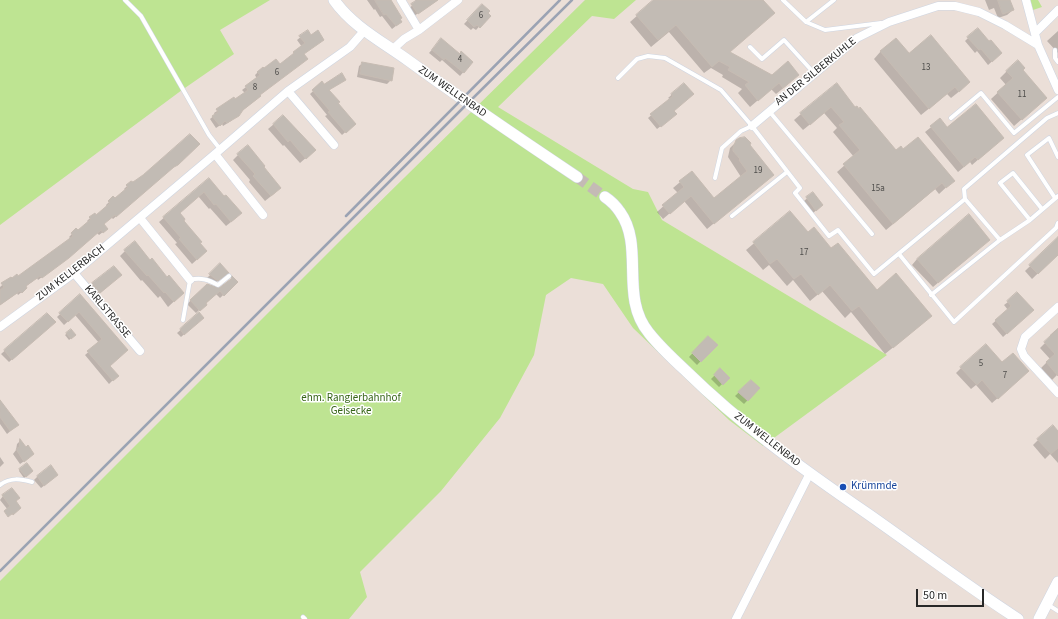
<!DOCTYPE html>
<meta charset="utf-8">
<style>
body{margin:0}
#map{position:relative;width:1058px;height:619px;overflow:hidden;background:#ebdfd8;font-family:"Source Sans 3",sans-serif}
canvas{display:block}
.scale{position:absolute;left:916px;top:589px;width:68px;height:18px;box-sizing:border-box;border:2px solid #282828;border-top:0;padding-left:5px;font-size:12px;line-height:14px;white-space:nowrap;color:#282828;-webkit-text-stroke:3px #fff;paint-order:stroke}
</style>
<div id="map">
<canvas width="1058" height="619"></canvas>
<div class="scale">50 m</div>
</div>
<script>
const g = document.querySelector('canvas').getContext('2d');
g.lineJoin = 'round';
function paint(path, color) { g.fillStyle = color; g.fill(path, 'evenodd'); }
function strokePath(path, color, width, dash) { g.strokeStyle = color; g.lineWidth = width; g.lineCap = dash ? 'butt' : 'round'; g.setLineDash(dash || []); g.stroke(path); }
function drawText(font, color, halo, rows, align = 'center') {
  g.font = font + ' "Source Sans 3",sans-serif'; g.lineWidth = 3; g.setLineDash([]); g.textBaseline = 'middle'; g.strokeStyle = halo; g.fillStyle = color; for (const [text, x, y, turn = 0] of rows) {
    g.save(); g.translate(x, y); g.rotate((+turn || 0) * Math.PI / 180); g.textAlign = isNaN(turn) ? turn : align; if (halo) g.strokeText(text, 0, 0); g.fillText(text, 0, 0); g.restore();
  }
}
const green = new Path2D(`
 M0 0H270L220 30 234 54 182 90 0 225Z
 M585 0H636L614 19 592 16 498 107 633 189 648 192 662 220 887 355 763 446 729 420 633 328 603 284 571 278 546 295 534 355 500 418 441 491 360 572 367 597 349 619H0V581L345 236Z
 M1030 0H1038L1042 7 1033 10Z`);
const shadow = new Path2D(`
 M367 0H388L401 22 392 29 382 16 380 17 375 9 374 10Z
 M415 0H438L414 16 409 8 417 2Z
 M655 0H762L729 52 773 76 791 82 776 94 771 89 750 107 738 93 742 89 722 77 723 75 711 68 704 73 669 32 651 47 630 22Z
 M985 0H1009L1013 10 1007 15 998 18 994 8 989 10Z
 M482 5 489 16 476 30 473 28 471 30 464 24Z
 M308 31 303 54 259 95 260 96 257 99 239 113 231 121 223 126 222 124 216 128 210 119 215 115 214 113 245 93 242 90 257 79 255 75 258 72 264 69 280 66 302 47 297 40Z
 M1058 31V53L1047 41Z
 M968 38 989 43 998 56 988 65 977 51 975 53 965 41Z
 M438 43 472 62 460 76 442 60 440 62 429 53Z
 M881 51 909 55 961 90 951 98 947 94 921 115 874 59Z
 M363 63 391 80 387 84 357 77 359 66Z
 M1022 70 1046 98 1014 126 991 99 1006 85 1000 78 1007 71Z
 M344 80 329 90 351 127 342 135 325 116 327 115 310 94 322 83 324 85Z
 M684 84 673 111 672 117 657 129 648 118 670 99 668 98Z
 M836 84 855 109 895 151 903 150 953 181 939 194 935 189 886 230 837 172 854 157 833 132 837 128 824 113 803 130 794 120Z
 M940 120 947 129 1003 138 972 165 970 162 958 172 925 132Z
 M274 124 299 134 300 133 315 150 300 163 284 145 283 146 268 129Z
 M737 141 772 175 707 229 684 201 663 219 657 212 678 193 673 188 692 172 714 199 741 177 728 157 730 148Z
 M198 144 174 167 170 169 113 219 111 217 103 224V232L99 235 97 233 65 260 38 280 37 278 25 287 23 291 18 295 17 293 0 305V287L10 278 11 279 18 277 71 239 69 237 76 230 78 232 89 223 87 221 94 214 96 216 107 207 106 205 113 198 115 200 126 191 124 189 131 182 133 184Z
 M238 155 262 167 275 193 265 201 249 182 250 180 233 160Z
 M209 179 236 218 226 226 210 208 209 209 198 196 179 213 199 243 201 256 192 264 175 244 177 243 159 222Z
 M812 194 819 208 813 213 804 201Z
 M790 213 808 233 831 249 877 291 923 323 885 354 851 312 845 318 822 291 810 301 793 280 787 286 769 265 763 270 746 250Z
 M1058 239V254L1032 279 1025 271Z
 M983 245 933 287 912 265 917 259Z
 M125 251 150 261 183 293 168 307 160 296 158 298 142 280 141 281 120 256Z
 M220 265 224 276 214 284 207 278Z
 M114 267 117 278 97 296 90 287Z
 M237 282 220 298 216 294 196 313 187 304 208 285 219 290Z
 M80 295 127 350 109 366 114 379 109 384 85 355 99 343 75 315 64 325 57 317Z
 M1008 302 1029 313 1003 337 992 324 1008 310 1004 305Z
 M47 314 51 325 9 362 1 354Z
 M199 314V321L181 337 177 333Z
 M1058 328V374L1052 380 1041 368 1050 359 1040 348 1050 338V335Z
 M71 330 75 335 69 340 65 335Z
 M708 337 716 345 697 365 689 357Z
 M1002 363 1022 377 992 403 976 385 971 389 956 373 961 368Z
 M720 370 728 378 719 387 711 379Z
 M751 381 759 388 744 404 735 396Z
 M0 401 14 428 7 434 0 424Z
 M1058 433V463L1050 454 1045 459 1033 445 1038 440Z
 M20 441 30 457 20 464 13 454 16 450 17 444Z
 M0 457 4 463 0 467Z
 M20 469 32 471 24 478 19 471Z
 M38 476 54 478 41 488 34 480Z
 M3 496 15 501 17 511 12 515 0 500Z`);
const building = new Path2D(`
 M375 0H391L402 18 400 19 402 22 396 26 386 14 384 15Z
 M417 0H438L418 14 411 4Z
 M653 0H763L775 13 730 52 772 75 788 61 799 75 783 88 779 83 758 101 745 85 749 82 728 70 730 67 719 61 712 67 676 25 658 40 636 15Z
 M998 0H1010L1014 10 1003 14Z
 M482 4 490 11 488 13 491 16 480 28 477 25 474 27 467 20Z
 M978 28 989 41 991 40 1002 53 992 62 981 49 979 50 967 37Z
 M308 30 311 35 318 30 324 40 304 54 308 59 260 95 261 96 243 110 239 116 227 123 225 121 220 126 212 116 218 112 216 109 234 97 235 99 248 90 245 86 260 75 257 72 263 67 264 68 276 59 280 64 294 53 293 52 305 43 299 36Z
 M931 35 970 82 959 92 955 87 929 109 880 51 896 38 909 53Z
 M441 38 460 54 461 51 473 62 464 73 445 58 444 60 432 50Z
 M1018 60 1025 68 1023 70 1047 98 1022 120 997 92 1013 78 1006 71Z
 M362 62 394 68 392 81 360 74Z
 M342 73 346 80 329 90 340 102 338 103 356 124 346 133 328 112 330 111 312 90 322 81 324 84Z
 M684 83 694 94 674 111 677 114 661 127 650 114 673 96 671 94Z
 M837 83 855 107 857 106 859 109 860 107 896 150 901 146 903 149 918 137 955 181 946 188 942 183 893 224 843 164 860 150 839 125 844 122 831 107 810 125 800 113Z
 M976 104 1004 138 978 160 975 157 964 167 930 126 940 118 947 127Z
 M283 115 316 150 306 159 290 140 288 142 273 124Z
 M190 134 200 144 178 165 174 167 116 217 115 215 104 224 108 229 103 233 101 230 69 258 42 278 40 276 26 286 27 288 22 293 20 291 0 305V290L4 287 1 283 11 277 12 278 17 274 18 276 73 236 71 233 76 228 78 230 91 219 89 217 95 213 96 215 110 203 108 201 113 196 115 198 128 187 126 185 131 181 133 182 143 175Z
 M745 137 751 143 750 145 774 175 714 224 691 196 670 214 662 205 684 187 679 181 692 171 714 198 747 171 739 160 740 159 733 151V148L736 140 739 138Z
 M248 145 265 166 264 167 281 188 271 196 253 176 255 174 237 154Z
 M209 178 224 196 226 195 242 213 231 222 216 204 214 205 204 192 180 213 185 219 184 221 202 242 200 243 207 251 197 260 179 239 181 238 163 217Z
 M813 192 823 205 816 211 806 197Z
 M790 211 808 232 814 227 831 248 838 243 877 290 896 273 932 316 893 348 859 306 852 311 830 285 818 295 801 274 794 279 777 259 770 264 753 242Z
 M969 214 990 240 938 283 917 259Z
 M1058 237V255L1038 274 1029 265Z
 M135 241 150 260 152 258 167 277 169 275 184 293 174 302 165 292 164 293 148 275 147 276 124 250Z
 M220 263 229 273 218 281 209 274Z
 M114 266 122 275 100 293 92 283Z
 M232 276 238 282 224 296 220 291 206 303 207 305 200 311 190 300 207 284 219 288 231 279Z
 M1017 292 1034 310 1007 334 995 320 1011 306 1007 301Z
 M80 294 128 350 110 366 119 376 113 381 87 351 102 339 79 312 68 322 59 313Z
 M199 312 204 318 184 335 180 329Z
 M47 313 56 322 12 360 4 350Z
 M71 329 76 335 71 339 66 333Z
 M1058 329V376L1046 362 1055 354 1044 342Z
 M708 336 718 345 701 362 692 353Z
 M986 344 1002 362 1013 353 1029 371 998 399 982 380 977 385 960 367Z
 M720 368 730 378 723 385 714 375Z
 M751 380 760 388 748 401 738 392Z
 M0 400 19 425 10 431 0 417Z
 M1053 425 1058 431V448L1051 454 1037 439Z
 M20 439 26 447 28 445 34 454 24 462 16 449 19 447Z
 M27 463 33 471 26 477 19 469Z
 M51 465 58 475 44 486 37 476Z
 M12 488 20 498 16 501 21 508 13 515V513L8 517 4 511 10 506 2 495Z`);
const secondaryTunnel = new Path2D(`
 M577 177 605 197`);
const service = new Path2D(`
 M125 0 141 16 209 135 220 149
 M783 0 806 22 825 30 881 23
 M806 22 834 0
 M750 47 762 59 784 40 814 73
 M1055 50V58L1058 62
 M618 78 637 59 648 56 665 58 721 90 752 126 800 188 795 193 829 236 838 230 874 274 965 199 964 189 1047 118 1058 113
 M769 111 872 234
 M951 118 981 93 1014 133 1058 97
 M715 178 722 148 741 131 752 126
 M1055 198 1027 155 1049 138 1058 157
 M732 216 787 172
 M1030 220 1000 183 1013 173 1042 209
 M1000 240 1030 220 1058 196
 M899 254 954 322 1056 228 1058 223
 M931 295 1000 240 965 199
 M183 320 190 280C201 277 209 280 218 285L229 276
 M0 485C10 477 21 479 32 482
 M1047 604 1058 611
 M303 617 305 619`);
const minor = new Path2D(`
 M401 0 419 30
 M1026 0 1038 45
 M1036 32 1058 10
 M392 50 404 39 419 30 458 0
 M288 91 334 145
 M752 126 857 38 889 22 938 6H955L979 12 1005 25 1038 45 1058 90
 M215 154 263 215
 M140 218 190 280
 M74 273 140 351
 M1058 307 1025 337 1021 349 1024 356 1058 393
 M0 327 74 273 215 154 288 91 350 47 364 31
 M736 619 810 473`);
const secondary = new Path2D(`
 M334 0C353 27 383 42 409 61 464 101 520 139 577 177
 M605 197C611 201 616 206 620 212 645 247 619 297 649 333 660 347 673 359 686 371 741 425 804 470 868 514 918 549 967 586 1018 619
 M1039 619 1058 582`);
const rail = new Path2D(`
 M346 216 560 0
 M0 571 465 106 572 0`);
const markers = [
 [843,487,4,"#1a4fb4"]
];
const numberNames = [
 ["6",481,16],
 ["4",460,60],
 ["13",926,68],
 ["6",277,73],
 ["8",255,88],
 ["11",1022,95],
 ["19",758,171],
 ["15a",878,189],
 ["17",804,253],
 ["5",981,364],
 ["7",1005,376]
];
const streetNames = [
 ["AN DER SILBERKUHLE",816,72,-39],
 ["ZUM WELLENBAD",452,92,35],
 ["ZUM KELLERBACH",71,273,-38],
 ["KARLSTRASSE",107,312,50],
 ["ZUM WELLENBAD",767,440,38]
];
const parkNames = [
 ["ehm. Rangierbahnhof",351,399],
 ["Geisecke",351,412]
];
const transitNames = [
 ["Krümmde",851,487]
];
paint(green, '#bee492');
paint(shadow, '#0003');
paint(building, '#c2bbb4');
strokePath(building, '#c6bbb2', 1);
strokePath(secondaryTunnel, '#c4bab5', 11, [11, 5.5]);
strokePath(service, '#ced5e1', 5);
strokePath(minor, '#ced5e1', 9);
strokePath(secondary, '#ced5e1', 12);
strokePath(service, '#fff', 4);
strokePath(minor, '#fff', 8);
strokePath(secondary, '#fff', 11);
strokePath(rail, '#9ba3b3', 2.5);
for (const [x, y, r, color] of markers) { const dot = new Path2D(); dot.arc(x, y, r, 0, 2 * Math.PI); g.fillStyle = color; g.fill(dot); strokePath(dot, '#fff', 1.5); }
drawText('9px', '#4e4d4b', null, numberNames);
drawText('11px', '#282828', '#fff', streetNames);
drawText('11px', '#366517', '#fff', parkNames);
drawText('11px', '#164399', '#fff', transitNames, 'left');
</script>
